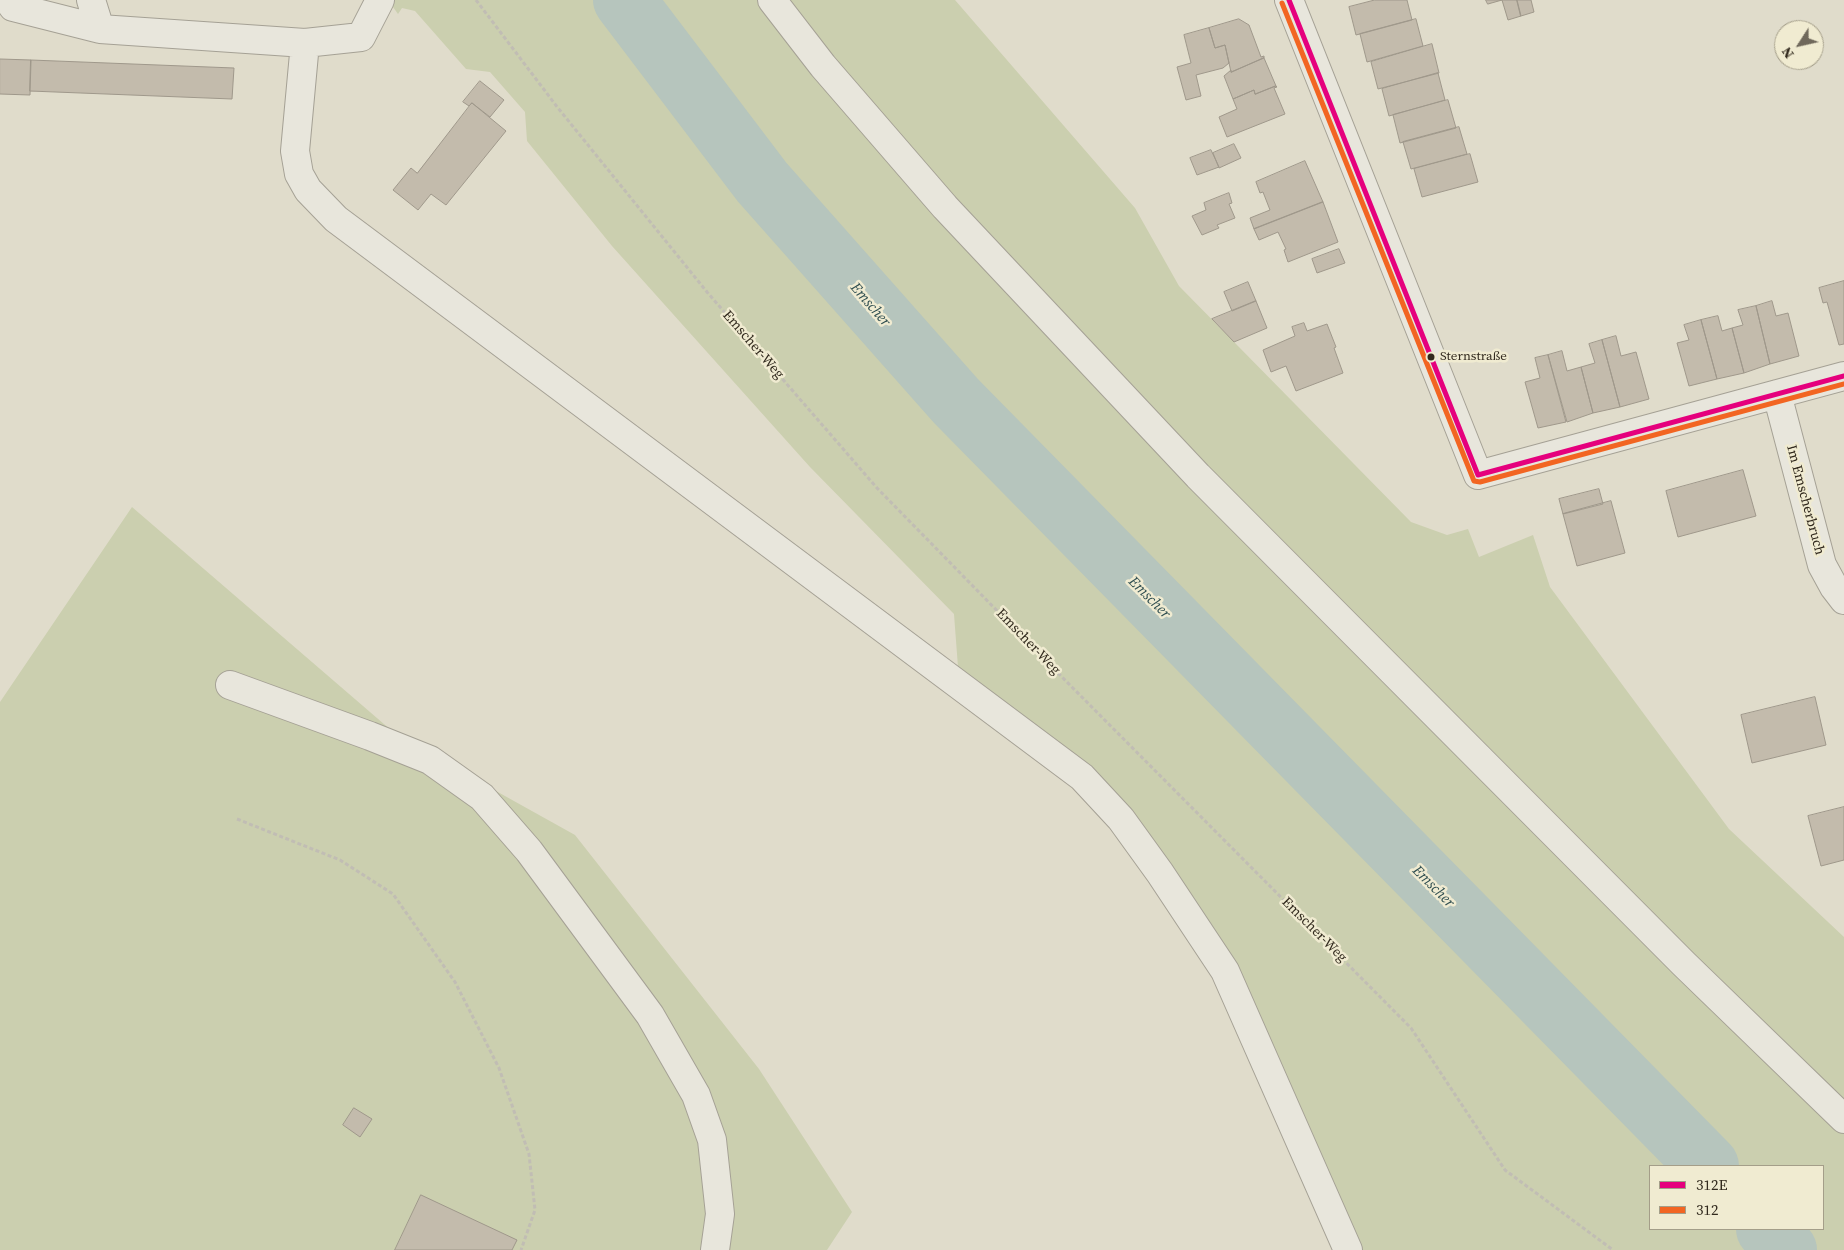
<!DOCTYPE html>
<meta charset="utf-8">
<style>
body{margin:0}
#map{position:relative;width:1844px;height:1250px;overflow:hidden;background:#e0dccb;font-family:"Source Serif 4",serif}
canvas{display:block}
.legend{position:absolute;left:1649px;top:1165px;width:175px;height:65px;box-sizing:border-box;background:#f0ebd1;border:1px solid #a49e89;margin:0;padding:6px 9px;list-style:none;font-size:15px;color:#322a1e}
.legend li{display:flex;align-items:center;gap:10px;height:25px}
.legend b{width:25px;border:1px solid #a49e89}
.north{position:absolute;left:1774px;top:20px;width:50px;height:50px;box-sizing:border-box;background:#f0ebd1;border:1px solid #a49e89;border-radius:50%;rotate:235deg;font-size:14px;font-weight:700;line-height:20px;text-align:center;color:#322a1e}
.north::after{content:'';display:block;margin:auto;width:18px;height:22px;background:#6f685b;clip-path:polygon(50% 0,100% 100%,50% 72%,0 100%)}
</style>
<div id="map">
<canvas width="1844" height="1250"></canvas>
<ul class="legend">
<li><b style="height:6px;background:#e5007d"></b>312E</li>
<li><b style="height:6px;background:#f26522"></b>312</li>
</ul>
<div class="north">N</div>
</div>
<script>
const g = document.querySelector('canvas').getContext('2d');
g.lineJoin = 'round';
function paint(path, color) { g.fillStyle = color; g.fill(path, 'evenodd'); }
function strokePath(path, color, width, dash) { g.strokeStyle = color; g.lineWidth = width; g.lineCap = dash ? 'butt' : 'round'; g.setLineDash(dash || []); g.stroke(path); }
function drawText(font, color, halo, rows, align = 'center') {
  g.font = font + ' "Source Serif 4",serif'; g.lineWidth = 5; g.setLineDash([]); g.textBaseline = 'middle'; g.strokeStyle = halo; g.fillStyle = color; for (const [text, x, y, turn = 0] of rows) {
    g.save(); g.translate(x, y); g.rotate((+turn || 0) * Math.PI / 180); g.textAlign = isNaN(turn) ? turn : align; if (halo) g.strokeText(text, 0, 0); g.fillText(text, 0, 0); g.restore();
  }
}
const green = new Path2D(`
 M392 0H955L1135 208 1179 286 1411 522 1447 535 1468 529 1479 557 1533 535 1550 587 1729 829 1844 937V1250H1363L1289 1090 1125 803 1102 778 1085 762 958 667 954 614 810 467 612 246 527 141 525 112 490 72 466 69 415 11 402 8 398 14 393 7ZM1650 1166H1823V1229H1650Z
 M132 507 399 737 575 835 759 1069 852 1212 827 1250H0V702Z`);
const river = new Path2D(`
 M624 0 762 182 956 401 1708 1166
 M1767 1229 1786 1250`);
const building = new Path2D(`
 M1375 0H1407L1412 20 1356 35 1349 7Z
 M1486 0H1517L1521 16 1508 20 1502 0 1488 4Z
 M1517 0H1531L1534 12 1521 16Z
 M1239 19 1249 25 1261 57 1264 56V58L1231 72 1225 45 1215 48 1209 28Z
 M1416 19 1423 46 1367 62 1360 34Z
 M1209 28 1215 48 1225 45 1229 63 1223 68 1196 75 1201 96 1186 100 1177 67 1191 63 1184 35Z
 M1432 44 1439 73 1378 89 1371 62Z
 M1264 58 1276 86 1255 94 1254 90 1233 99 1224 76 1231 70V72Z
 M0 59 31 60 30 95 0 94Z
 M31 60 234 68 232 99 30 91Z
 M1438 73 1445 100 1389 116 1382 89Z
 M480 81 504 100 490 117 472 103 469 106 463 102Z
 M1276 86 1277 87 1274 88 1285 114 1227 137 1219 117 1237 109 1233 99 1254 90 1255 94Z
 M1448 100 1456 128 1400 143 1393 115Z
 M472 103 506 131 446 205 431 194 418 210 393 190 411 168 417 173Z
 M1459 127 1467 154 1411 169 1403 142Z
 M1234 144 1241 158 1219 168 1213 153Z
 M1211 150 1219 167 1197 175 1190 158Z
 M1470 154 1478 182 1422 197 1414 169Z
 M1305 161 1323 202 1254 229 1250 218 1270 210 1263 192 1260 193 1256 182Z
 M1229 193 1232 203 1229 204 1235 218 1217 225 1219 228 1202 235 1192 216 1206 210 1204 203Z
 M1323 202 1338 242 1288 262 1284 250 1286 249 1278 232 1259 240 1254 229Z
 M1339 249 1345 263 1317 273 1312 259Z
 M1844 281V344L1839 345 1827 302 1823 303 1819 288Z
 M1248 282 1256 301 1232 311 1224 292Z
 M1256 301 1267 328 1234 342 1212 319Z
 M1772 301 1776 316 1788 313 1799 356 1770 364 1756 306Z
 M1756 306 1770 364 1744 373 1732 328 1743 325 1738 310Z
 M1718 316 1722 331 1732 328 1744 373 1717 379 1701 320Z
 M1701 320 1717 379 1689 386 1677 343 1689 340 1684 325Z
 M1304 323 1307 331 1327 324 1336 347 1334 348 1343 373 1296 391 1286 366 1271 372 1263 350 1295 336 1292 327Z
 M1616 336 1621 356 1636 352 1649 399 1620 407 1602 340Z
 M1602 340 1620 407 1593 413 1581 367 1595 363 1589 344Z
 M1562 351 1567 371 1581 367 1593 413 1567 422 1548 355Z
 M1548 355 1566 422 1538 428 1525 382 1540 378 1535 358Z
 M1743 470 1756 516 1678 537 1666 491Z
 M1599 489 1603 504 1563 514 1559 499Z
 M1611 501 1625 553 1577 566 1563 514Z
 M1815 697 1826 745 1752 763 1741 715Z
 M1844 807V860L1821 866 1808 816Z
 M354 1108 372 1119 360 1137 343 1125Z
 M421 1195 517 1240 512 1250H395Z`);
const path = new Path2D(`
 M476 0 558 108 707 292 877 488 1057 672 1411 1028 1505 1170 1613 1250
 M237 819 340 860 393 894 455 982 499 1068 529 1154 535 1210 521 1250`);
const minor = new Path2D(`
 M8 0 13 7 100 29
 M91 0 100 29 305 43 295 151 299 174 308 190 336 219 1082 777 1121 819 1160 873 1225 971 1348 1250
 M772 0 823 66 945 207 1198 476 1684 964 1844 1119
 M1289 0 1478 475 1844 376
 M305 43 361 37 380 0
 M1777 394 1822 565 1834 587 1844 600
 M230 685 370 736 430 760 482 797 529 851 650 1015 696 1095 712 1140 720 1214 715 1250`);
const bus1 = new Path2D(`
 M1289 0 1478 475 1844 376`);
const bus2 = new Path2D(`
 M1282 3 1474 481 1480 482 1844 384`);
const markers = [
 [1431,357,4.5,"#322a1e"]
];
const busNames = [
 ["Sternstraße",1440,357]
];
const streetNames = [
 ["Emscher-Weg",753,345,49],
 ["Im Emscherbruch",1805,500,75],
 ["Emscher-Weg",1028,642,46],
 ["Emscher-Weg",1314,930,45]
];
const waterNames = [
 ["Emscher",870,305,49],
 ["Emscher",1149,598,45],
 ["Emscher",1433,887,45]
];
paint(green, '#cbcfaf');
strokePath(river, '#b6c5bd', 62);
paint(building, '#c3bbac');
strokePath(building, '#9f988b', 1);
strokePath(minor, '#a5a195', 30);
strokePath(path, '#c1bdb4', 3, [4, 2.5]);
strokePath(minor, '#e8e6dc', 28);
strokePath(bus1, '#e5007d', 5);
strokePath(bus2, '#f26522', 5);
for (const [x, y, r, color] of markers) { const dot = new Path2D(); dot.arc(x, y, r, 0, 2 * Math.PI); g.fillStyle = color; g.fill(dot); strokePath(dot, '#f0ebd1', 2); }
drawText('13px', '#322a1e', '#f0ebd1', busNames, 'left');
drawText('14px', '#322a1e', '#f0ebd1', streetNames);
drawText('italic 15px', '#2f4e50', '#f0ebd1', waterNames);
</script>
